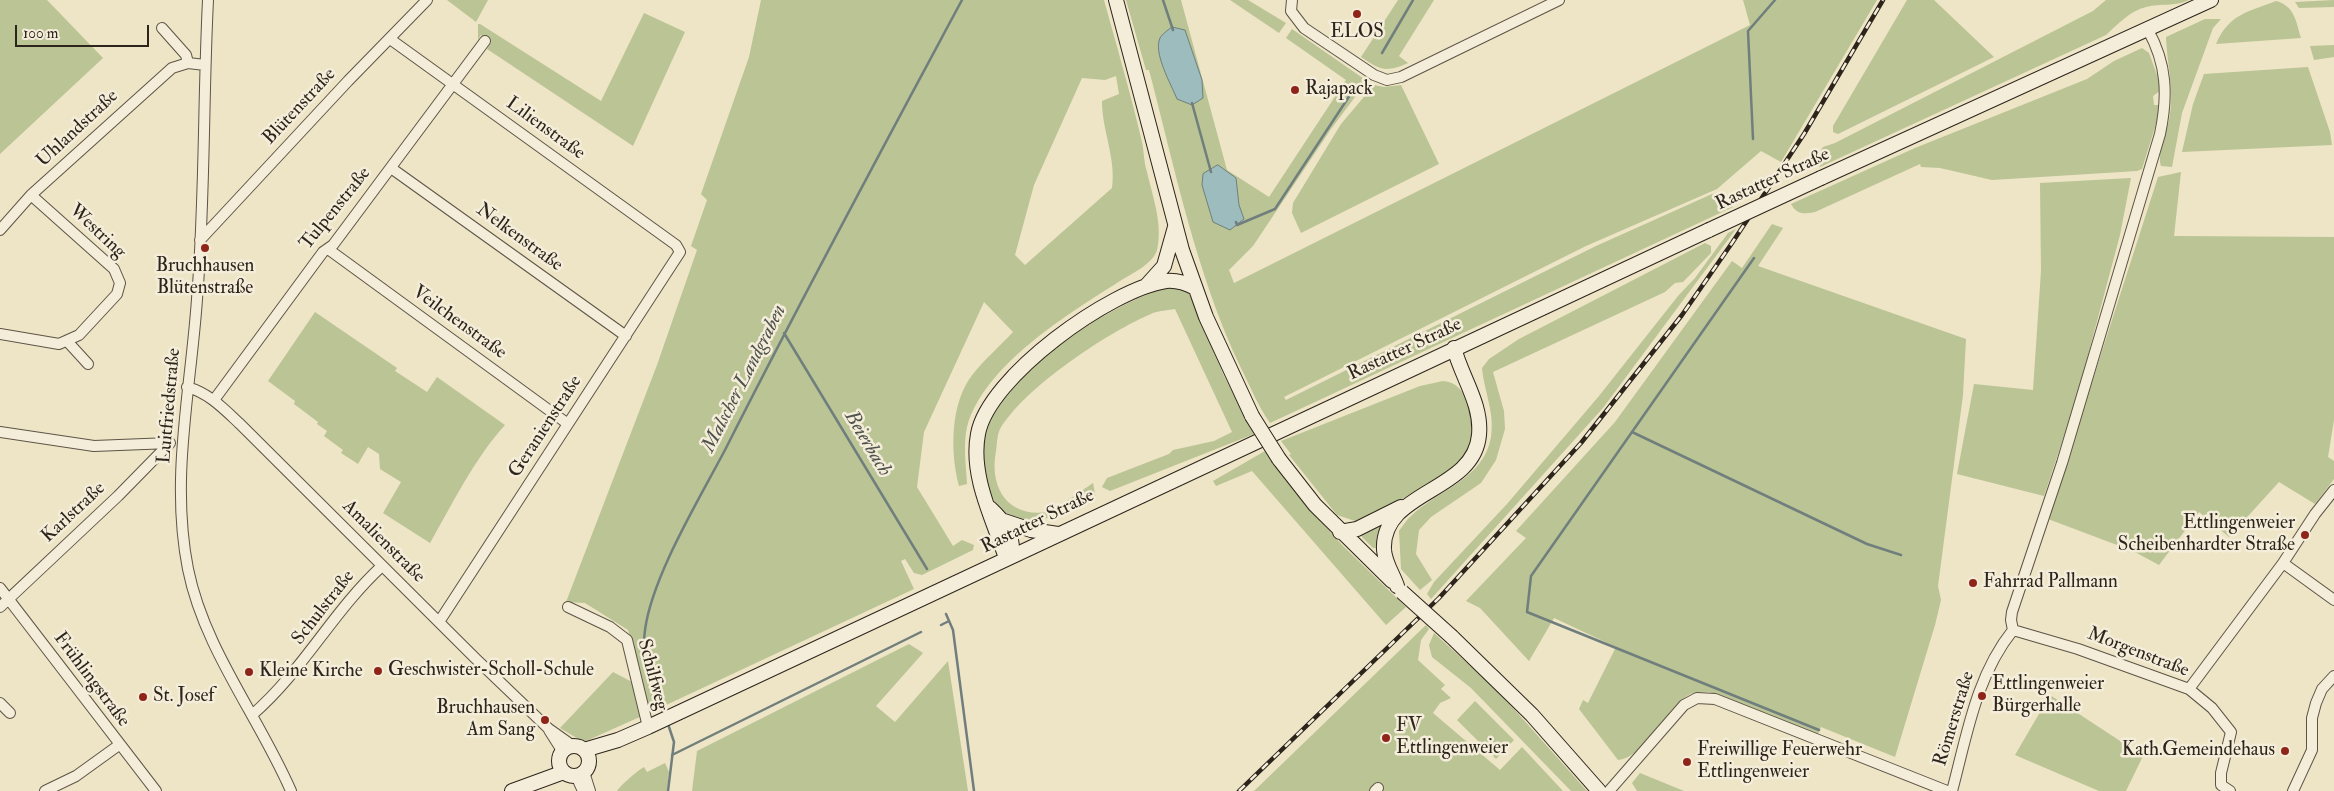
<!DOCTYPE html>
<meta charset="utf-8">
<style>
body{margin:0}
#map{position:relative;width:2334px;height:791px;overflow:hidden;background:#eee4c6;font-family:"IM FELL Double Pica",serif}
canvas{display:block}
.scale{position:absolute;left:15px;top:25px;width:134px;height:22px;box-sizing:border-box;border:2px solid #2d241b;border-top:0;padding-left:6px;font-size:15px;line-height:18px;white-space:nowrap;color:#2d241b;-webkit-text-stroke:4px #f4edda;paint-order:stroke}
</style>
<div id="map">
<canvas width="2334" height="791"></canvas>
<div class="scale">100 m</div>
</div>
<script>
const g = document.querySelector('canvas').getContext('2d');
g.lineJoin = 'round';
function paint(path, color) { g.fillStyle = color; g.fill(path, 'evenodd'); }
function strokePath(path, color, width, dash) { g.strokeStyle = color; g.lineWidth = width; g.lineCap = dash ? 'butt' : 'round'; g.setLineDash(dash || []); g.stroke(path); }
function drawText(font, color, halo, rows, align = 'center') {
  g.font = font + ' "IM FELL Double Pica",serif'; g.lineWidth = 5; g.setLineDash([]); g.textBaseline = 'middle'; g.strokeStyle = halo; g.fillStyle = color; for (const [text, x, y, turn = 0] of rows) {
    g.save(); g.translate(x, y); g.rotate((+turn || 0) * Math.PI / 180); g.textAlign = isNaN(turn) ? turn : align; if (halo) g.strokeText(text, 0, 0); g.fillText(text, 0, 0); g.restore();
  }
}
const green = new Path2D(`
 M0 0H47L103 58 0 154Z
 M447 0H488L476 22Z
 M761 0H1104C1117 47 1131 95 1142 142 1144 152 1144 163 1147 172 1153 198 1163 224 1157 250 1153 264 1131 274 1120 281 1068 314 984 365 967 427 963 445 966 465 967 484L959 486C950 453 950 402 973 374 985 359 1000 346 1013 332L984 302 924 432 917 487 953 546 962 540 974 545 973 550 922 575 914 573 905 559 901 561 914 589 649 713 628 630 585 603 566 602 657 365 697 250 691 246 707 200 701 194 749 57ZM1116 76 1119 94 1102 101C1102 131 1116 157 1112 188L1025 265 1015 255 1034 185 1082 78 1105 80Z
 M1126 0H1181L1227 170 1269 197 1346 80 1286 38 1292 29 1367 81 1331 129 1253 246 1229 270 1234 283 1750 25 1743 0H1877L1781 162 1761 151 1717 189 1586 246 1284 397 1286 400 1596 246 1712 194 1725 198 1733 207 1270 423C1258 406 1250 386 1240 366 1196 273 1175 169 1149 70H1146Z
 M1230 0H1248L1286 23 1279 33Z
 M1398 0H1434L1399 56 1408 63C1385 73 1381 70 1361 57Z
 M1907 0H1934L1994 57 1838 134 1833 132V126Z
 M2106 0H2189C2174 7 2161 3 2146 7 2131 10 2117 25 2106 35L1820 167 1815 160 1823 147 1835 143 2093 11Z
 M2334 0V7L2299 8 2295 2Z
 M2276 1C2295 6 2296 22 2301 38L2216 44C2229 14 2248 12 2276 1Z
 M644 13 685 32 633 146 487 49 491 42 481 35 478 40V24H480L601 101Z
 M2205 19H2221L2213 28 2182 113 2172 167 2161 166C2157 151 2166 134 2169 120 2175 92 2167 65 2166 37Z
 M2334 45V57L2314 60 2310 46Z
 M2142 48 2149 53 2161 86 2160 91 2153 96 2154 105H2160V111L2142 169 2137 171 1992 180 1940 168 1921 167 1920 164 1815 212C1804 214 1797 215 1791 204L1915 148 2087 79 2114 61Z
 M2308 67 2330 132 2332 145 2182 152 2193 104 2204 74Z
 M1374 85 1384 87 1401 85 1439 164 1301 233 1292 213 1293 203 1341 124Z
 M2181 172 2174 236 2334 237V420L2328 457 2334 461V479L2315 504 2279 482 2229 537 2199 512 2159 565 2133 551 2048 519 2158 177Z
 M2131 178 2120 235 2076 400 2044 496 1957 474 1974 384 2033 390 2041 271 2040 183Z
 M1772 224 1783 228 1758 266 1966 339 1963 395 1938 586 1941 600 1935 625 1895 757 1821 727 1818 734 1709 692C1703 692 1695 692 1690 694 1665 708 1646 757 1618 760L1579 709 1583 700 1588 703 1616 647 1554 618 1529 661 1480 608 1466 601 1526 538 1516 531 1615 422 1732 261 1742 268Z
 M1736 229 1603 408 1431 599 1427 594 1434 582 1507 504 1599 396 1678 296 1695 278 1728 233Z
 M1705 243 1711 246V253L1683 282 1675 283 1665 292 1493 372 1504 411 1505 429 1496 460 1481 483 1431 517 1419 530 1416 554 1432 580 1420 590 1401 569 1399 531C1403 526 1406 520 1411 516 1438 490 1484 479 1491 437 1495 413 1484 391 1482 368L1489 359 1519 339Z
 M1173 284 1184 288 1190 296 1224 376 1254 434 1110 491 1102 487 1107 478 1169 454 1173 450 1214 441 1232 432 1175 309C1168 310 1159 311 1153 313 1108 332 1025 387 1000 429 997 435 997 444 996 451 989 487 1007 518 1048 512 1055 510 1084 489 1093 483L1096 499C1082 505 1034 526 1021 522 988 514 976 462 985 432 991 413 1003 395 1016 380 1023 372 1033 365 1042 358 1082 325 1125 302 1173 284Z
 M315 312 397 368 395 371 427 392 437 377 505 425C474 459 453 503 430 543L383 513 401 482 380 469 379 454 368 447 358 464 341 453 343 450 324 436 327 431 317 424 318 422 294 404 295 401 268 381Z
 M1443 381C1470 382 1479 427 1470 448 1465 459 1452 468 1443 475L1358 525 1355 521 1337 515 1289 455 1291 454 1281 441 1420 386Z
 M1265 451 1305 504 1343 546 1406 607 1386 625 1252 471 1216 486 1213 481Z
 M1389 514 1380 548H1373L1362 537 1360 532Z
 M1426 625 1429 629 1421 640 1418 660 1445 685 1441 689 1451 698 1440 703 1433 713 1500 770 1522 747 1563 791H1254Z
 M1434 633 1497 690 1587 791H1571L1471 688 1432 657 1429 645Z
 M909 644 923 653 876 706 895 722 948 661 968 791H692L697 751Z
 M613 672 634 683 642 716 586 741 580 740 560 728Z
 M2050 695 2143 756 2126 791H2099L2015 755Z
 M1475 701 1514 740 1496 759 1457 720Z
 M665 763 669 772 667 791H617C620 786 638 770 644 767L647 772Z
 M1640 773 1684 791H1637L1632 783Z`);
const water = new Path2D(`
 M1172 27 1185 30 1202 80 1203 98 1192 105 1177 99C1171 84 1153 53 1160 38 1162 34 1168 30 1172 27Z
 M1218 165 1236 178 1239 205 1244 219 1230 230 1213 222 1202 185 1203 174Z`);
const stream = new Path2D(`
 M1163 0 1173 30
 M1382 53 1413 0
 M1192 103 1211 172
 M1753 139 1748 31 1775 0
 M1236 222 1237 225 1275 209 1350 95
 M1754 258 1531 576 1527 612 1819 730
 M784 333 927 569
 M1632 432 1867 544 1901 555
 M946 614 953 630 974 791
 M941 625 949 621
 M664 714C651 689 641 658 645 630 652 576 700 498 726 448 802 297 882 149 962 0
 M668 724 674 742 668 791
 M672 755 921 632`);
const street = new Path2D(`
 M208 0C203 100 205 200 197 299 191 388 170 479 188 569 204 649 259 717 291 791
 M1292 0 1291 11 1304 28 1374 75 1387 80 1401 77 1559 0
 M162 28 186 55 188 63
 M390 39 676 245 680 252 439 622
 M391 168 626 336
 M0 230 31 195 172 68 188 63 205 65
 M200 240 348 81 427 0
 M328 249 568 424
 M0 334 59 344 79 335 117 294 120 283 114 269 31 195
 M67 341 88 364
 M187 387C209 393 224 409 240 424L476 659 549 729 573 746
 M214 400 323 252 333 245 485 41
 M0 432 94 446 170 443
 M2283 563 2334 600
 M0 588 156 791
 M0 607 118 496 170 443
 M568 607 610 627 627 640 648 727
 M2013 630 2011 620 2012 612 2062 463 2160 134C2168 96 2167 64 2148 30
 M2013 630 2078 649 2189 689 2212 708 2231 732 2221 773V785L2230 791
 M2189 689 2283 563 2315 514 2334 490
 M0 703 10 713
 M252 715C303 671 333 611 382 566
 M549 730 563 752
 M584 772 590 791
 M576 776 583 791
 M45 791 76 776 119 745
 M1375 791 1378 788
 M1609 791 1684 705 1697 698 1715 699 1947 791
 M1952 791C1967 735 1976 676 2013 630
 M2293 791 2312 750V718L2316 703 2322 689 2334 676`);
const secondary = new Path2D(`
 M1116 0 1182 250 1206 317 1252 416
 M1821 178 2211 0
 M1146 286 1164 266 1175 227
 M1279 459 1315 505 1392 581
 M990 508C1006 523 1013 533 1012 555
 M1004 521 1031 530 1058 534
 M1340 532 1357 529 1401 507
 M1006 558C993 519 970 476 978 434 988 377 1111 289 1166 281 1177 280 1186 283 1195 288
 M1397 586C1393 574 1385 563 1384 550 1381 490 1474 493 1479 435 1482 404 1462 378 1454 348
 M1452 637 1532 715 1599 791
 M559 761a15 15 0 1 1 30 0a15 15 0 1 1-30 0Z
 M584 750 618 740 648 727 1709 230
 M512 791 564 772`);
const rail = new Path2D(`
 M1239 791 1439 598 1581 443 1682 315 1732 243 1804 134 1883 0`);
const secondaryBridge = new Path2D(`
 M1709 230 1821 178
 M1252 416 1279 459
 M1402 592 1452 637`);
const markers = [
 [1357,14,5,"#8f2418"],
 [1295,90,5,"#8f2418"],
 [205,248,5,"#8f2418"],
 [2305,535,5,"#8f2418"],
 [1973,583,5,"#8f2418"],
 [378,671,5,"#8f2418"],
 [249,672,5,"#8f2418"],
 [1982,696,5,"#8f2418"],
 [143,697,5,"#8f2418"],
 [545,720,5,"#8f2418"],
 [1386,738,5,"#8f2418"],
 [2285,751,5,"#8f2418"],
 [1687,762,5,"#8f2418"]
];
const poiNames = [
 ["ELOS",1357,33,"center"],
 ["Rajapack",1305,90],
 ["Bruchhausen",205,267,"center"],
 ["Blütenstraße",205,289,"center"],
 ["Ettlingenweier",2295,524,"right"],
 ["Scheibenhardter Straße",2295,546,"right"],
 ["Fahrrad Pallmann",1983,583],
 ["Geschwister-Scholl-Schule",388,671],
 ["Kleine Kirche",259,672],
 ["Ettlingenweier",1992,685],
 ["Bürgerhalle",1992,707],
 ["St. Josef",153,697],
 ["Bruchhausen",535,709,"right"],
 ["Am Sang",535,731,"right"],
 ["FV",1396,727],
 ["Ettlingenweier",1396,749],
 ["Freiwillige Feuerwehr",1697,751],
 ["Ettlingenweier",1697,773],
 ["Kath.Gemeindehaus",2275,751,"right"]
];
const streetNames = [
 ["Blütenstraße",300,107,-47],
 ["Uhlandstraße",78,129,-43],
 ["Lilienstraße",545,129,36],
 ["Rastatter Straße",1773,180,-25],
 ["Tulpenstraße",336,209,-51],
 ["Westring",97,232,43],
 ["Nelkenstraße",519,238,36],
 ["Veilchenstraße",459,323,36],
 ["Rastatter Straße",1405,350,-25],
 ["Luitfriedstraße",170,406,-85],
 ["Geranienstraße",546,427,-57],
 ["Karlstraße",74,513,-43],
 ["Rastatter Straße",1038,522,-26],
 ["Amalienstraße",383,542,45],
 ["Schulstraße",324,608,-52],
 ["Morgenstraße",2138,653,21],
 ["Schilfweg",652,675,75],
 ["Frühlingstraße",91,680,53],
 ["Römerstraße",1955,719,-73]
];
const waterNames = [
 ["Malscher Landgraben",745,379,-63],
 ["Beierbach",867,444,59]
];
paint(green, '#bac494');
paint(water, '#9dbcbe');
strokePath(water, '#707f7d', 1);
strokePath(stream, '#707f7d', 2.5);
strokePath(street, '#5d5446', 12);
strokePath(secondary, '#2d241b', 16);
strokePath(street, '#f4edda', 10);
strokePath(secondary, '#f4edda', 14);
strokePath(rail, '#2d241b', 4.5);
strokePath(rail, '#f4edda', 2.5, [8]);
strokePath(secondaryBridge, '#2d241b', 16, []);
strokePath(secondaryBridge, '#f4edda', 14);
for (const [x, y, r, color] of markers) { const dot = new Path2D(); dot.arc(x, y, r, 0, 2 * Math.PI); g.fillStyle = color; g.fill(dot); strokePath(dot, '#f4edda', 2); }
drawText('19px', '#2d241b', '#f4edda', poiNames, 'left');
drawText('19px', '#2d241b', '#f4edda', streetNames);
drawText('italic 20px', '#4f524c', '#f4edda', waterNames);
</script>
